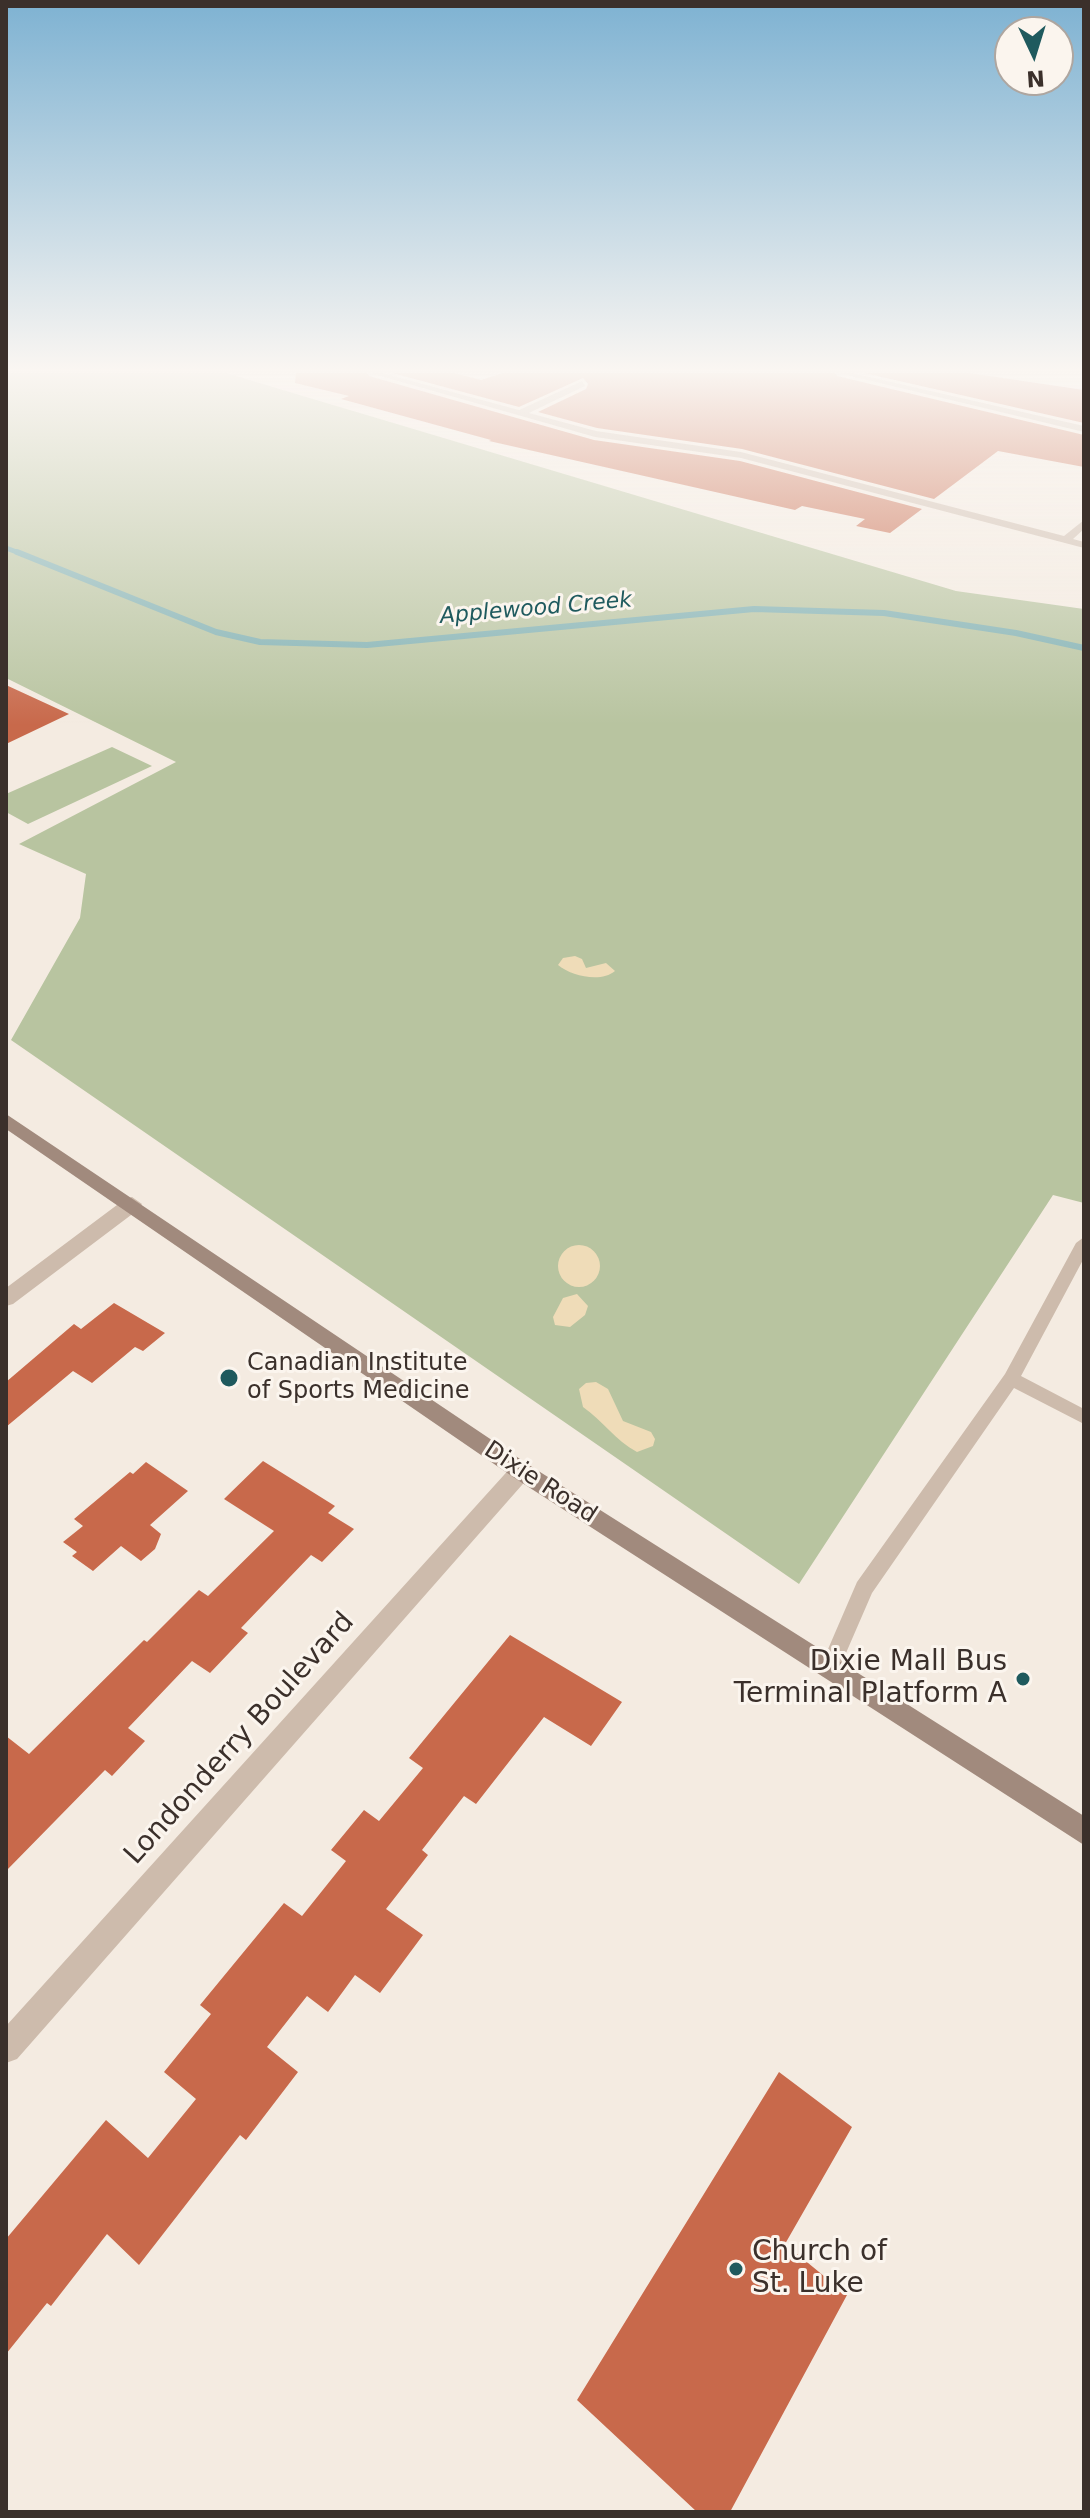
<!DOCTYPE html>
<style>
body{margin:0}
#map{position:relative;width:1090px;height:2518px;overflow:hidden;background:#f4ebe1;font-family:"DejaVu Sans",sans-serif}
canvas{display:block}
.frame{position:absolute;inset:0;border:8px solid #3b302b;pointer-events:none}
.north{position:absolute;left:994px;top:16px;width:80px;height:80px;box-sizing:border-box;background:#fbf5ee;border:2px solid #aea6a0;border-radius:50%;rotate:176deg;font-size:22px;font-weight:700;line-height:32px;text-align:center;color:#3b302b}
.north::after{content:'';display:block;margin:auto;width:28px;height:36px;background:#1f5a5e;clip-path:polygon(50% 0,100% 100%,50% 72%,0 100%)}
</style>
<div id="map">
<canvas width="1090" height="2518"></canvas>
<div class="frame"></div>
<div class="north">N</div>
</div>
<script>
const g = document.querySelector('canvas').getContext('2d');
g.lineJoin = 'round';
function paint(path, color) { g.fillStyle = color; g.fill(path, 'evenodd'); }
function strokePath(path, color, width, dash) { g.strokeStyle = color; g.lineWidth = width; g.lineCap = dash ? 'butt' : 'round'; g.setLineDash(dash || []); g.stroke(path); }
function drawText(font, color, halo, rows, align = 'center') {
  g.font = font + ' "DejaVu Sans",sans-serif'; g.lineWidth = 6; g.setLineDash([]); g.textBaseline = 'middle'; g.strokeStyle = halo; g.fillStyle = color; for (const [text, x, y, turn = 0] of rows) {
    g.save(); g.translate(x, y); g.rotate((+turn || 0) * Math.PI / 180); g.textAlign = isNaN(turn) ? turn : align; if (halo) g.strokeText(text, 0, 0); g.fillText(text, 0, 0); g.restore();
  }
}
const green = new Path2D(`
 M6 373H226L956 591 1084 609V1203L1053 1195 799 1584 11 1040 80 918 86 874 19 844 176 762 6 678Z
 M112 747 152 766 28 824 6 812V794Z`);
const sand = new Path2D(`
 M575 956 582 959 586 968 606 963 615 971C601 983 571 976 558 965L563 958Z
 M558 1266a21 21 0 1 1 42 0a21 21 0 1 1-42 0Z
 M577 1294 588 1306 585 1315 570 1327 555 1325 553 1317 563 1298Z
 M596 1382 608 1389 623 1421 651 1432 655 1439 653 1446 637 1452C615 1440 603 1421 583 1407L579 1389 586 1383Z`);
const streamFar1 = new Path2D(`
 M6 548 22 554`);
const stream = new Path2D(`
 M17 552 216 632 260 642 367 645 754 609 884 613 1016 633 1084 648`);
const building = new Path2D(`
 M296 373H367L369 376 594 440 740 461 922 509 890 533 856 526 865 519 802 506 795 510 489 441 491 440 341 399 349 396 295 383Z
 M392 373H454L481 380 503 373H835L837 376 1084 435V467L998 451 934 499 742 449 597 428 538 412 586 389 588 384 583 378 519 407Z
 M864 373H969L1084 390V423Z
 M6 685 69 714 6 744Z
 M114 1303 165 1333 143 1351 135 1347 92 1383 73 1371 6 1427V1382L74 1324 81 1329Z
 M263 1461 335 1506 328 1513 354 1529 322 1562 311 1555 241 1628 248 1633 210 1673 192 1661 128 1728 145 1741 112 1776 105 1770 6 1871V1736L29 1754 144 1640 147 1642 199 1590 208 1596 274 1531 224 1499Z
 M146 1462 188 1491 150 1525 161 1534 155 1549 141 1561 121 1546 93 1571 72 1556 77 1552 63 1542 83 1526 74 1519 130 1472 133 1474Z
 M510 1635 622 1702 591 1746 544 1717 476 1804 464 1796 422 1850 428 1855 386 1909 423 1935 380 1993 355 1975 328 2012 307 1996 267 2047 298 2072 246 2140 240 2135 139 2265 107 2234 51 2306 47 2303 6 2354V2239L106 2120 148 2158 196 2099 164 2072 211 2014 200 2005 284 1903 302 1916 346 1861 331 1850 364 1810 379 1821 423 1768 409 1758Z
 M779 2072 852 2127 785 2244 847 2295 730 2512H697L577 2400Z`);
const service = new Path2D(`
 M1084 1237V1258L1021 1376 1084 1409V1424L1014 1388 872 1593 836 1676 829 1679 822 1676 819 1670 857 1582 1005 1374 1076 1243Z`);
const minor = new Path2D(`
 M370 373H382L519 410 582 381 585 386 529 413 596 431 741 452 1064 536 1084 520V529L1073 539 1084 542V548L741 458 595 437Z
 M838 373H852L1084 426V432Z
 M132 1197 142 1204 139 1209 13 1304 6 1306V1288L125 1199Z
 M521 1462 529 1465 532 1471 529 1477 17 2059 6 2063V2026L513 1465Z`);
const secondary = new Path2D(`
 M6 1114 529 1465 1084 1816V1845L513 1477 6 1129Z`);
const markers = [
 [229,1378,10,"#1f5a5e"],
 [1023,1679,8,"#1f5a5e"],
 [736,2269,8,"#1f5a5e"]
];
const farWaternames = [
 ["Applewood Creek",536,609,-5]
];
const poiNames = [
 ["Canadian Institute",247,1364],
 ["of Sports Medicine",247,1392]
];
const streetNames = [
 ["Dixie Road",540,1483,33]
];
const nearPoinames = [
 ["Dixie Mall Bus",1007,1663],
 ["Terminal Platform A",1007,1695],
 ["Church of",752,2253,"left"],
 ["St. Luke",752,2285,"left"]
];
const nearStreetnames = [
 ["Londonderry Boulevard",240,1739,-48]
];
paint(green, '#b8c4a0');
paint(sand, '#efdcb8');
strokePath(streamFar1, '#7fb0b2', 5);
strokePath(stream, '#7fb0b2', 6);
paint(building, '#c8694b');
paint(service, '#cdbbac');
paint(minor, '#cdbbac');
paint(secondary, '#a18a7d');
const sky = g.createLinearGradient(0, 0, 0, 725);
sky.addColorStop(0, '#7eb2d2');
sky.addColorStop(0.51, '#faf6f2');
sky.addColorStop(1, '#faf6f200');
g.fillStyle = sky;
g.fillRect(0, 0, 1090, 725);
for (const [x, y, r, color] of markers) { const dot = new Path2D(); dot.arc(x, y, r, 0, 2 * Math.PI); g.fillStyle = color; g.fill(dot); strokePath(dot, '#fbf5ee', 3); }
drawText('italic 22px', '#1f5a5e', '#fbf5ee', farWaternames);
drawText('24px', '#3b302b', '#fbf5ee', poiNames, 'left');
drawText('24px', '#3b302b', '#fbf5ee', streetNames);
drawText('28px', '#3b302b', '#fbf5ee', nearPoinames, 'right');
drawText('28px', '#3b302b', '#fbf5ee', nearStreetnames);
</script>
